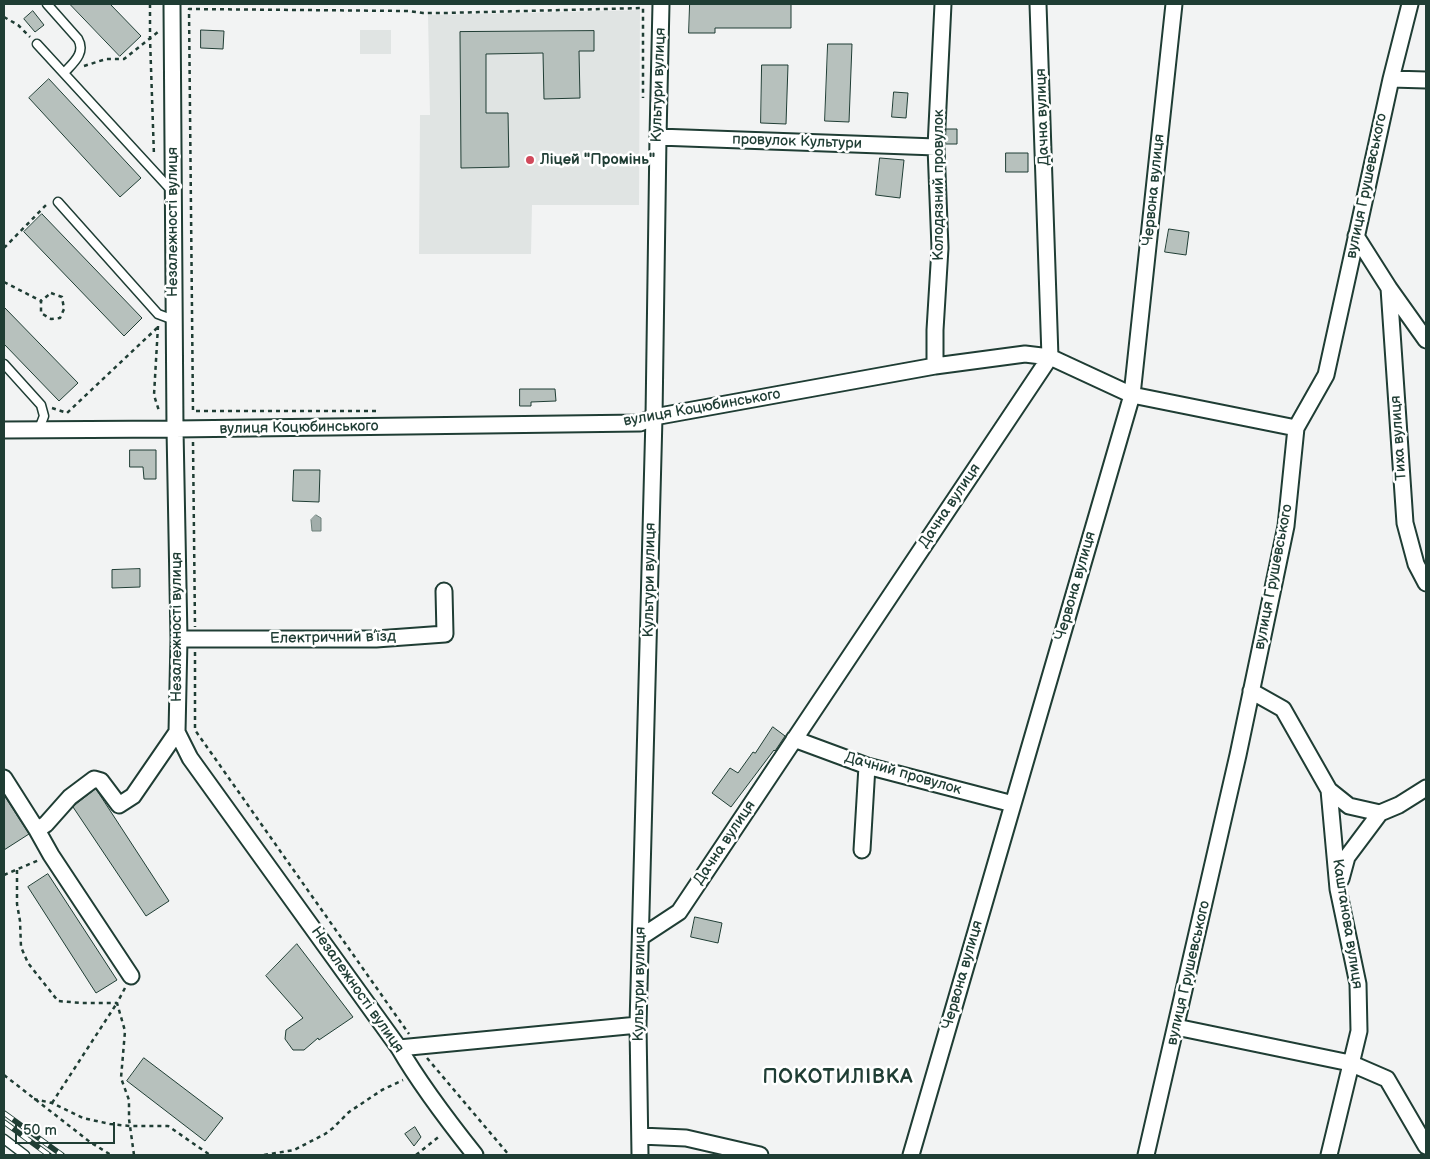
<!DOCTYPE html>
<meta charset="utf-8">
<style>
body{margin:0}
#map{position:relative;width:1430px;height:1159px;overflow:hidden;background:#f2f3f3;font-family:"Balsamiq Sans",sans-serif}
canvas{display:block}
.frame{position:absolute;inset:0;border:5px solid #1f3d34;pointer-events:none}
.scale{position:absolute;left:15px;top:1122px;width:100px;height:22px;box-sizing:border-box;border:2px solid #1f3d34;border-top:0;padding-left:6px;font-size:15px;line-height:18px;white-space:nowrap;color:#1f3d34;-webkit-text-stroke:4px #fff;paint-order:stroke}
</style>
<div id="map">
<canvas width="1430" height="1159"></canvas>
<div class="frame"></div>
<div class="scale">50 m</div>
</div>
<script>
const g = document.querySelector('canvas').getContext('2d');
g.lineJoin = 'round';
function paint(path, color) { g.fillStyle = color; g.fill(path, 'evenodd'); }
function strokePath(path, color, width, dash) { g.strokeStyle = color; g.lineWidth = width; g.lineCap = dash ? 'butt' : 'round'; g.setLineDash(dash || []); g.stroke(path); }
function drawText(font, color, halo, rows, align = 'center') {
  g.font = font + ' "Balsamiq Sans",sans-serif'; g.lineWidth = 5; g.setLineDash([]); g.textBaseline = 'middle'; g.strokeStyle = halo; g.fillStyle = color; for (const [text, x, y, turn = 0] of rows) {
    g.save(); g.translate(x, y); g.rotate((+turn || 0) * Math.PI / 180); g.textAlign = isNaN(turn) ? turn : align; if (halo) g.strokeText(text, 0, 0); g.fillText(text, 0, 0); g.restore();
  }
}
const built = new Path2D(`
 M640 10 639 205H532L531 254H419L420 115H430L428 15Z
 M360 30H391V54H360Z`);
const water = new Path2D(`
 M316 515 321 518V531H312L311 520Z`);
const building = new Path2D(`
 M70 4H110L141 36 120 56Z
 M690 4H791V28H715V33H689Z
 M33 11 44 25 35 32 24 19Z
 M201 30 224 31 223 49 201 48Z
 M594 31V51H579L580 98 544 99 543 53 486 54V113H508L509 167 461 168 460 32Z
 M828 44H852L849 122 825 121Z
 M762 65H788L786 124 761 123Z
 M49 79 141 178 120 197 29 98Z
 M894 92 908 93 906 118 892 117Z
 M946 129H957V144H946Z
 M1006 153H1028V172H1006Z
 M880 158 904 160 900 198 876 195Z
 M42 214 142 318 124 336 24 232Z
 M1169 229 1189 232 1186 255 1165 252Z
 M4 307 78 383 59 401 4 344Z
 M520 389H555L556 401 531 402V406H520Z
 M130 450H156V479H144L143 467H130Z
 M294 470H320L319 502 293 501Z
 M140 569V587L112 588V570Z
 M773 727 785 736 775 751 774 750 731 807 712 793 730 768 738 773 753 752 755 753Z
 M96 789 169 901 146 916 73 807Z
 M4 795 29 834 4 850Z
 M48 874 117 980 96 993 28 887Z
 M695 917 722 923 718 943 691 937Z
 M297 944 353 1017 319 1040 318 1038 304 1050H293L285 1039 286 1030 303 1018 266 976Z
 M144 1058 223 1118 205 1141 127 1081Z
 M415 1127 421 1137 414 1146 405 1134Z`);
const path = new Path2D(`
 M150 4V38L154 156
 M4 17 18 25 30 37
 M84 66 106 59H124L158 32
 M4 248 48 203
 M4 282 41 301
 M51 293 62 297 64 309 60 318 51 319 41 313V301Z
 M158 326 154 395 159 411
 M52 408 67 413 157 328
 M376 411H193L189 9 409 11 423 13H443L643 8V98
 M193 442 195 627
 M195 652V730L409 1034
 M17 870V904L20 921 21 947 28 963 58 1001 82 1003H117
 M4 875 39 860
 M125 988 117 1003 125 1031 121 1078 129 1100V1119L134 1155
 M427 1058 509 1155
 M4 1075 90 1142 111 1155
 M34 1099 52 1103 83 1118 110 1124 130 1126H168L210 1155
 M52 1103 117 1003
 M264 1155 294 1150 325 1134 333 1128 349 1112 382 1090 403 1080
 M416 1155 441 1135`);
const lane = new Path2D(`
 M47 4 78 39C86 53 73 63 64 73
 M37 44 172 191
 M58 202 158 314 174 320
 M4 364 41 405 44 416 39 429
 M4 1139 25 1155`);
const street = new Path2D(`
 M172 4 175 429 179 639 177 732 190 758 399 1048C421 1086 448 1121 475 1155
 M1391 79 1426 80
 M658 137 936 147
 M1356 236 1389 288 1426 340
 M1389 288 1405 523 1416 564 1426 583
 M935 366V330L940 248 936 147 943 4
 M4 430 175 429 640 423 654 417 935 366 1025 354 1050 357 1132 395 1296 428
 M179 639H376L445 634 444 591
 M1251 691 1283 709 1329 790 1338 889 1358 984 1359 1031 1329 1155
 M794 739 867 766 1013 804
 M4 778 37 830 46 824 70 797 94 779 101 781 119 805 133 796 177 732
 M1329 790 1349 806 1380 813
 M37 830 51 855 131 976
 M862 850 867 766
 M1341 879 1347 857 1380 813 1399 805 1426 788
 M641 937 679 912 1050 357 1038 4
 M1176 1027 1350 1063 1387 1079 1426 1146
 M399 1048 638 1025
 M640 1136 686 1138 760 1155
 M640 1155 638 1025 654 417 658 137 661 4
 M911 1155 1132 395 1174 4
 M1146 1155 1238 755 1286 526 1296 428 1326 375 1391 79 1410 4`);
const rail = new Path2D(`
 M4 1113 62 1155
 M4 1122 49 1155`);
const markers = [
 [530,160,5,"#d1495b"]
];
const streetNames = [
 ["Культури вулиця",659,85,-88],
 ["Дачна вулиця",1043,117,-92],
 ["провулок Культури",797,142,2],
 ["Колодязний провулок",939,185,-90],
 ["вулиця Грушевського",1367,186,-78],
 ["Червона вулиця",1154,190,-84],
 ["Незалежності вулиця",173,222,-90],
 ["вулиця Коцюбинського",702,408,-10],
 ["вулиця Коцюбинського",299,428,-1],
 ["Тиха вулиця",1399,438,-94],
 ["Дачна вулиця",950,506,-56],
 ["вулиця Грушевського",1274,577,-79],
 ["Культури вулиця",650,580,-89],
 ["Червона вулиця",1076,586,-74],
 ["Незалежності вулиця",177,627,-90],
 ["Електричний в’їзд",333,638,-1],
 ["Дачний провулок",903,774,16],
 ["Дачна вулиця",725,843,-56],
 ["Каштанова вулиця",1347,924,81],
 ["вулиця Грушевського",1189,973,-77],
 ["Червона вулиця",963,975,-74],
 ["Культури вулиця",640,984,-89],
 ["Незалежності вулиця",357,990,55]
];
const poiNames = [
 ["Ліцей \"Промінь\"",540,160]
];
const districtNames = [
 ["ПОКОТИЛІВКА",838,1078]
];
paint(built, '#e0e4e3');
paint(water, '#a1adaa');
strokePath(water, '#6d807b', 1);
paint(building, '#b7c1bd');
strokePath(building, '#1f3d34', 1);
strokePath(lane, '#1f3d34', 11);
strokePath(street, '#1f3d34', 19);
strokePath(path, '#1f3d34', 2.5, [4, 4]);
strokePath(lane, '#fff', 8);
strokePath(street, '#fff', 15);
strokePath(rail, '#1f3d34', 5.5);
strokePath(rail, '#fff', 4, [11]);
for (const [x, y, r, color] of markers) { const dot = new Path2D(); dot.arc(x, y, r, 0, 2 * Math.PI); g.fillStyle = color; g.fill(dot); strokePath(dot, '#fff', 2); }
drawText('15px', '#1f3d34', '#fff', streetNames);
drawText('bold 15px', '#1f3d34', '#fff', poiNames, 'left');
g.letterSpacing = '1px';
drawText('bold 20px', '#1f3d34', '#fff', districtNames);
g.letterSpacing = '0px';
</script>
